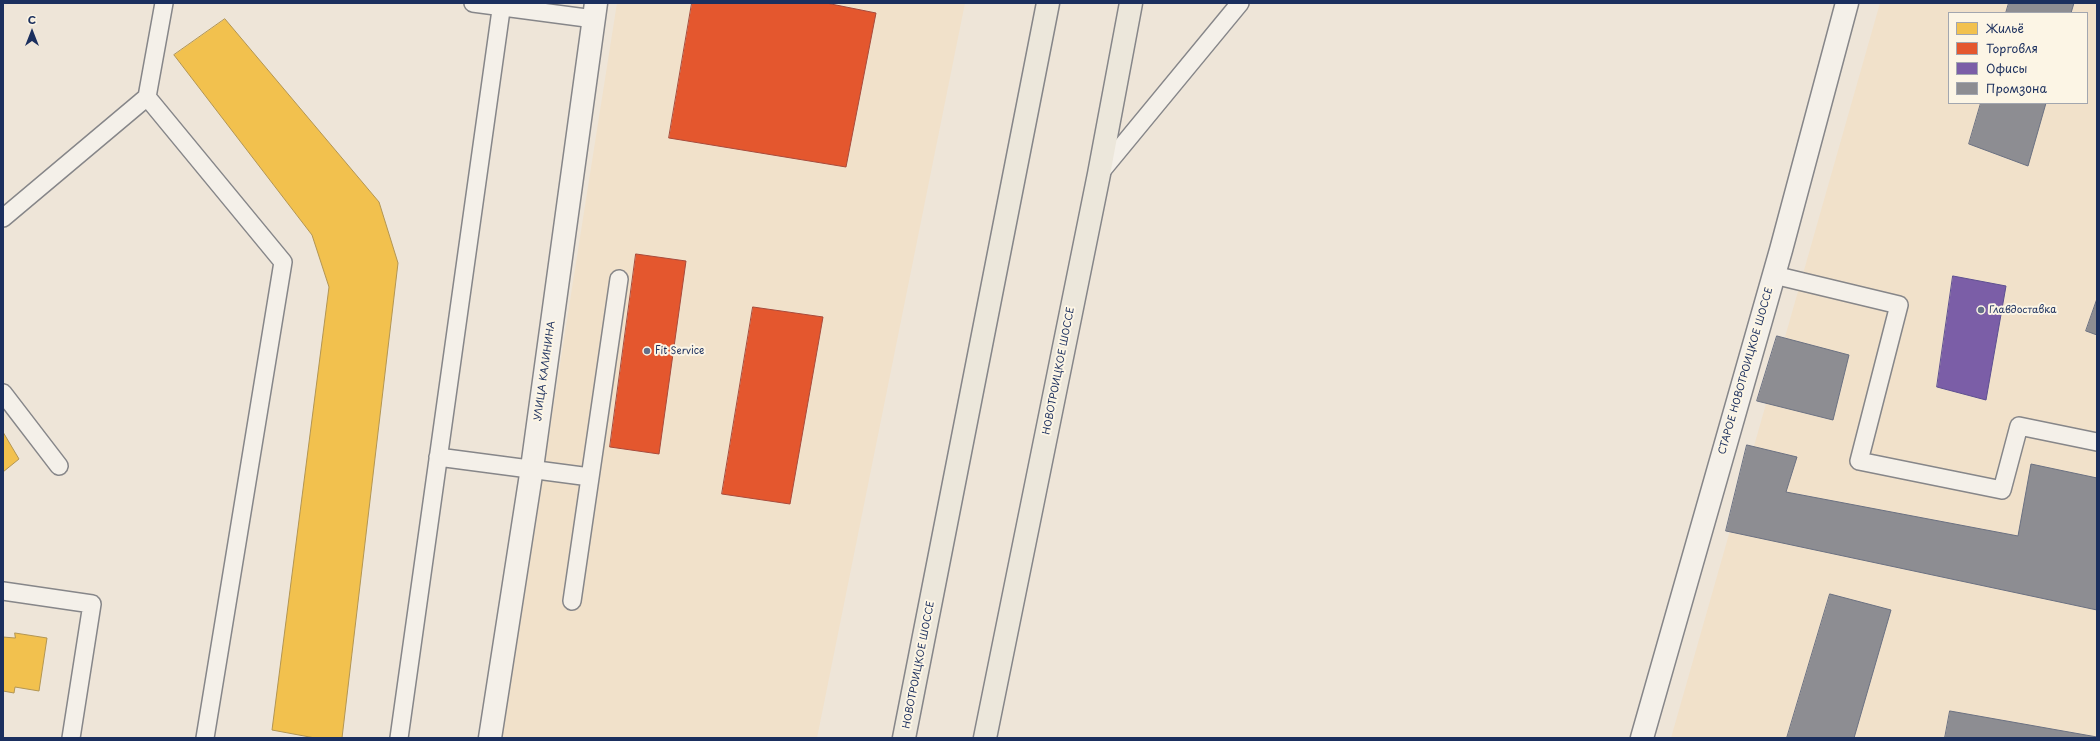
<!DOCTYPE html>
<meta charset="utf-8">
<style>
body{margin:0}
#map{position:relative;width:2100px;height:741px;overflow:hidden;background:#eee5d8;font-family:"Playpen Sans",sans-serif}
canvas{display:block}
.frame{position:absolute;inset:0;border:4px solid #1b2f5e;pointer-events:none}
.legend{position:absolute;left:1948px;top:12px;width:140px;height:92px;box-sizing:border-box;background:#fcf5e5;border:1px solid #a2a6af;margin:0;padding:5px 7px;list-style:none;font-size:12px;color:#1b2f5e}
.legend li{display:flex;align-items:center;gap:8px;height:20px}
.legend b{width:20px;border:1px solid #a2a6af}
.north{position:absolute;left:12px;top:12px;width:40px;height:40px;-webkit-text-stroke:3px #fcf5e5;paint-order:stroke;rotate:0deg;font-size:11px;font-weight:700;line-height:16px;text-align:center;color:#1b2f5e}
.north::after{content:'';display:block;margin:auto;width:14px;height:18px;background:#1b2f5e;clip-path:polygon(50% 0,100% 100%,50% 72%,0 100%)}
</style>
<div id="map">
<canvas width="2100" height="741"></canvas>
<div class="frame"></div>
<ul class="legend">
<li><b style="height:11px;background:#f2c14e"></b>Жильё</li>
<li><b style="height:11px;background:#e4572e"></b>Торговля</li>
<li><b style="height:11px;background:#7b5ea7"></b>Офисы</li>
<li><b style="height:11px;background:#8d8d92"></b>Промзона</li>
</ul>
<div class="north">С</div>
</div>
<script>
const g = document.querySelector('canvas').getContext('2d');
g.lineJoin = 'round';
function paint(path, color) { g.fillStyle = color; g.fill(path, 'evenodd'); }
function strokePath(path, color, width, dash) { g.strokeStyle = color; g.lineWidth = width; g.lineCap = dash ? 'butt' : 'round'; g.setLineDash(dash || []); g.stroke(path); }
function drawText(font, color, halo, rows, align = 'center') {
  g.font = font + ' "Playpen Sans",sans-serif'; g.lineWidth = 4; g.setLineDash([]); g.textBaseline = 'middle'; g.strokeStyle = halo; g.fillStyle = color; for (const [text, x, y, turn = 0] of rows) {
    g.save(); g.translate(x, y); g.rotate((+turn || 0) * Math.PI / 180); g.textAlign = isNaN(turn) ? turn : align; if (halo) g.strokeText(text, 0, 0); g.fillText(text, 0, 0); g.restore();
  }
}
const built = new Path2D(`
 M617 3H965L817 738H501Z
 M1880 3H2097V738H1671ZM1949 13H2087V103H1949Z`);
const homes = new Path2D(`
 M225 19 379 202 398 263 342 738H315L272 730 329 287 312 235 174 55Z
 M3 432 19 459 3 472Z
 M15 633 47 638 39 691 15 687 14 693 3 691V637L15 638Z`);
const shops = new Path2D(`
 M692 3H826L876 13 846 167 669 138Z
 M636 254 686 261 659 454 610 447Z
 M753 307 823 317 790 504 722 494Z`);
const offices = new Path2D(`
 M1953 276 2006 286 1986 400 1937 387Z`);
const industry = new Path2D(`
 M2009 3H2074L2071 13H2006Z
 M1981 103H2046L2028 166 1969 144Z
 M2097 299V335L2086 331Z
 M1777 336 1849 355 1833 420 1757 401Z
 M1747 445 1797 457 1786 492 2018 536 2031 464 2097 478V610L1726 531Z
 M1830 594 1891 610 1854 738H1787Z
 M1950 711 2097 737V738H1945Z`);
const lane = new Path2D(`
 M164 3 147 97 283 262 205 738
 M473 3 594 19
 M1099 174 1240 3
 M3 218 147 97
 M1774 275 1899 305 1859 461 2002 490 2019 426 2097 442
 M3 393 59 466
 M438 457 590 477
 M3 591 92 604 71 738
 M572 601 619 279
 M399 738 502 3`);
const street = new Path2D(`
 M490 738 532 468 596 3
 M1642 738 1781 250 1847 3`);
const primary = new Path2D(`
 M904 738 1048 3
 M985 738 1099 174 1131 3`);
const markers = [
 [1981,310,4,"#656f89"],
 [647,351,4,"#656f89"]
];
const poiNames = [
 ["Главдоставка",1989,310],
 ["Fit Service",655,351]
];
const streetNames = [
 ["УЛИЦА КАЛИНИНА",545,371,-82],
 ["НОВОТРОИЦКОЕ ШОССЕ",1059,371,-79],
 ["СТАРОЕ НОВОТРОИЦКОЕ ШОССЕ",1746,371,-74],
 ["НОВОТРОИЦКОЕ ШОССЕ",919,665,-79]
];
paint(built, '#f1e1ca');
paint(homes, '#f2c14e');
strokePath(homes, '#b29553', 1);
paint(shops, '#e4572e');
strokePath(shops, '#a84b3c', 1);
paint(offices, '#7b5ea7');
strokePath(offices, '#5e5091', 1);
paint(industry, '#8d8d92');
strokePath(industry, '#6b7182', 1);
strokePath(lane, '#868689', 20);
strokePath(street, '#868689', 25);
strokePath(primary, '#868689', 25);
strokePath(lane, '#f4f0e9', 17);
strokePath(street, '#f4f0e9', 22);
strokePath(primary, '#ece7db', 22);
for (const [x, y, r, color] of markers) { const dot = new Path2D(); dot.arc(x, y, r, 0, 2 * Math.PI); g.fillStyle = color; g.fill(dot); strokePath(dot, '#fcf5e5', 1.5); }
drawText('10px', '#1b2f5e', '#fcf5e5', poiNames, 'left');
drawText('10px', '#1b2f5e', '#fcf5e5', streetNames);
</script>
